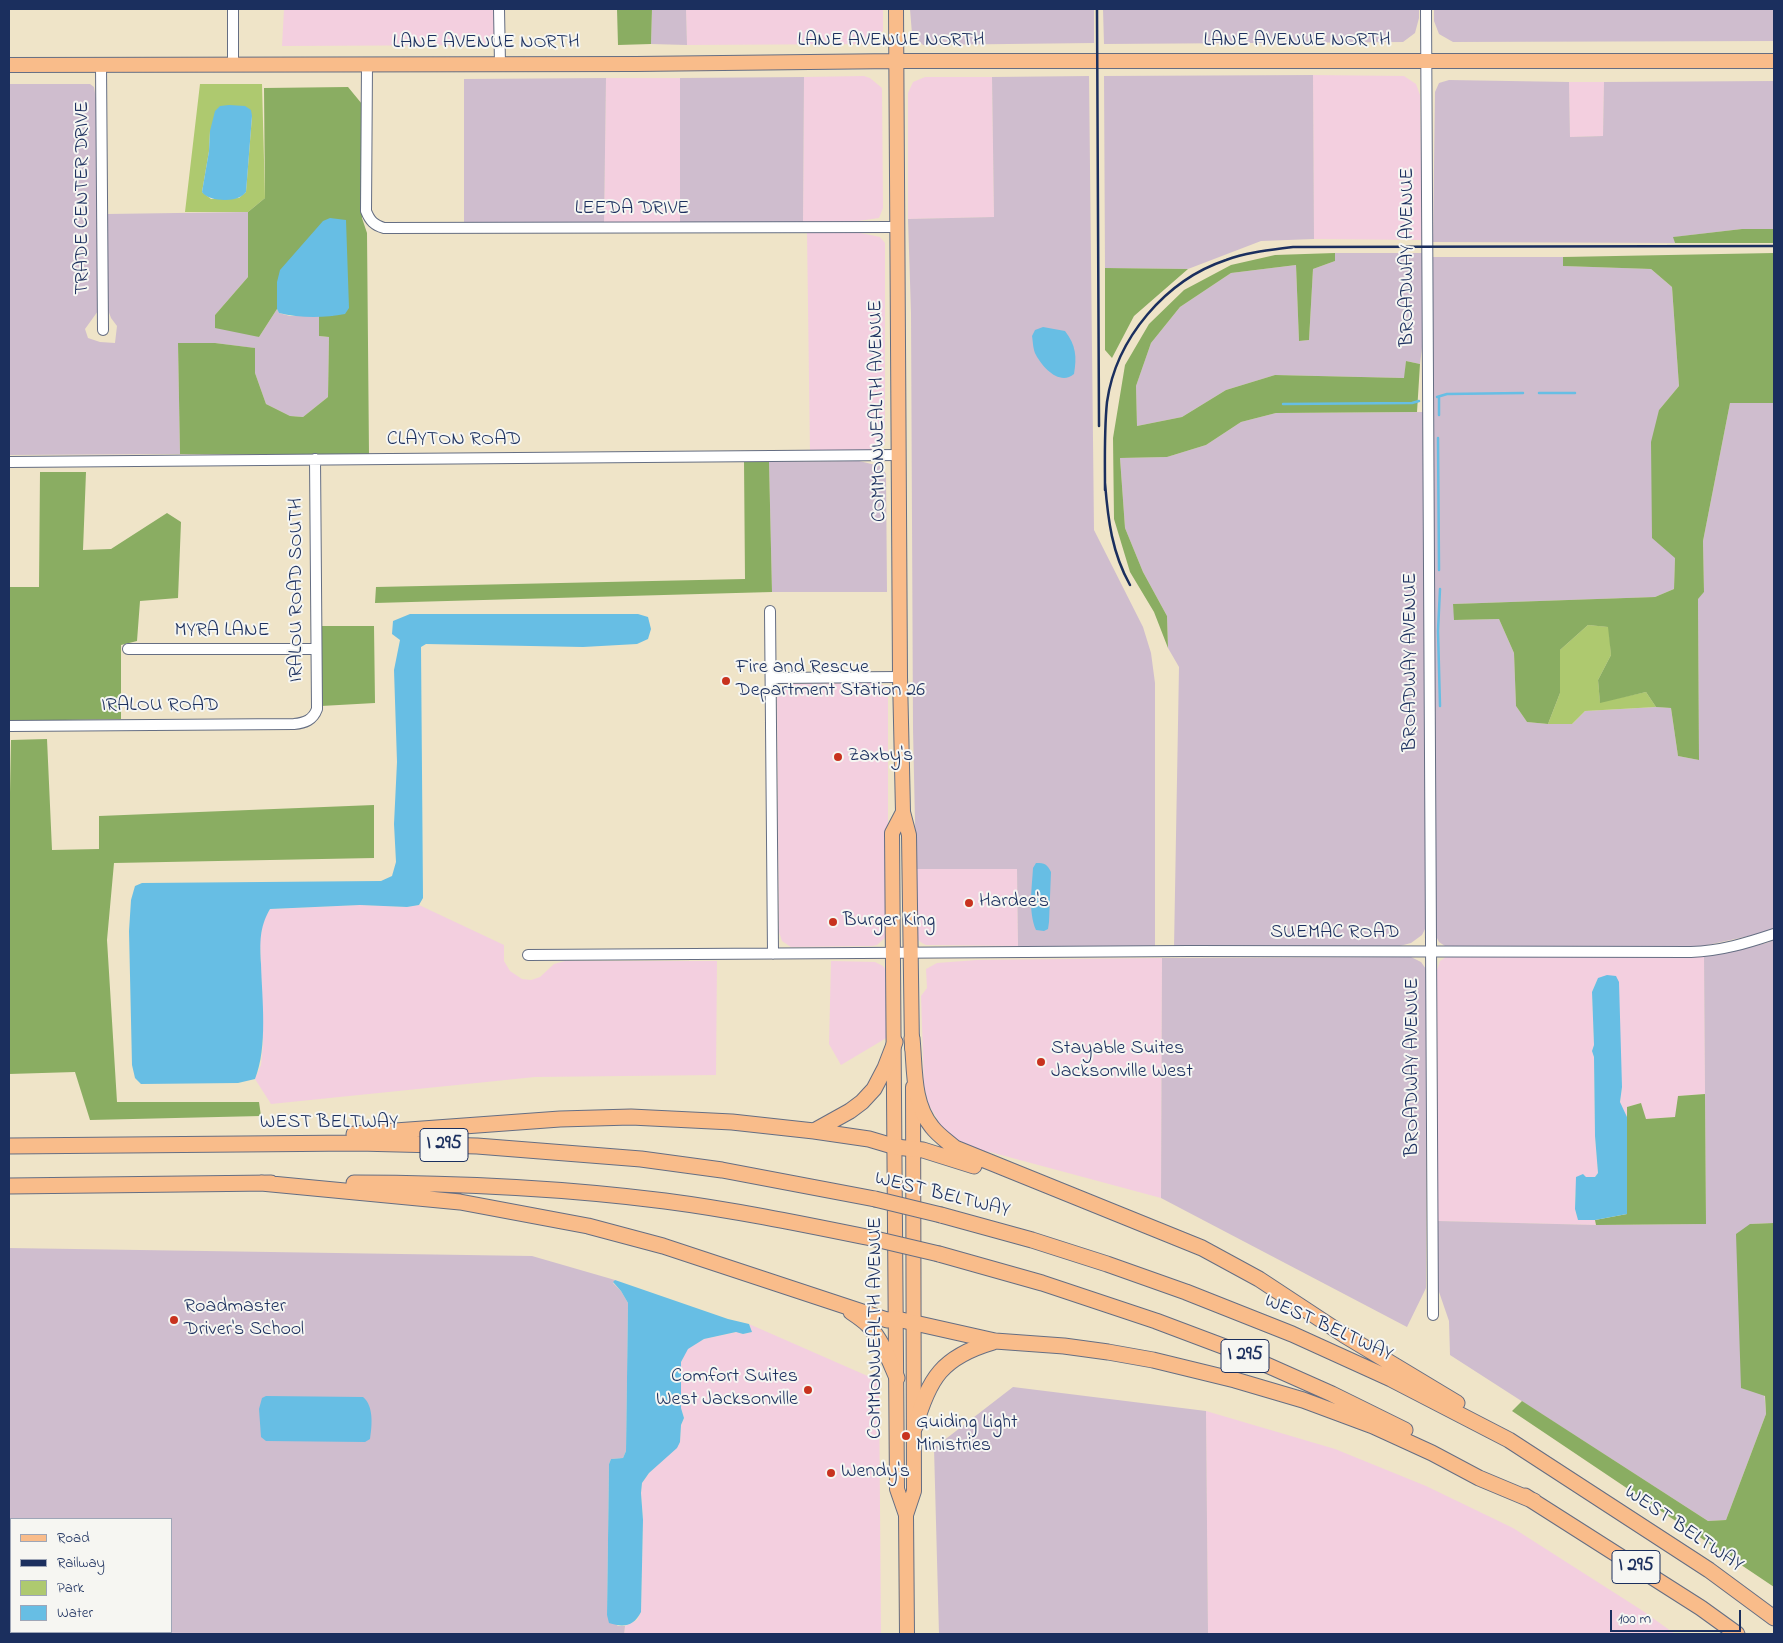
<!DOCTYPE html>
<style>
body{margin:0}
#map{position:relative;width:1783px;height:1643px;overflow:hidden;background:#efe4c8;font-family:"Indie Flower",sans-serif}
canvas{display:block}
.frame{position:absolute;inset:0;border:10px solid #1b2f5e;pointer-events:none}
.legend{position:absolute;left:10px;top:1518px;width:162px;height:115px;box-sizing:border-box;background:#f6f6f2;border:1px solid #9ea6b7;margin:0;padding:6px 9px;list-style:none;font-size:15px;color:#1b2f5e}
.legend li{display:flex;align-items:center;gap:10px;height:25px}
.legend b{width:25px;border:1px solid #9ea6b7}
.scale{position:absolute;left:1610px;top:1610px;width:131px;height:22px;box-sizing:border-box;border:2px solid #1b2f5e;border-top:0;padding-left:6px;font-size:15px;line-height:18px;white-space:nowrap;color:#1b2f5e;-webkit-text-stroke:4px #f6f6f2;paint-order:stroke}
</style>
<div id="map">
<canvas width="1783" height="1643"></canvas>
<div class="frame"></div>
<ul class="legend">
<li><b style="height:6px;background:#f9bc8a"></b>Road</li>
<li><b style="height:6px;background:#1b2f5e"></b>Railway</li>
<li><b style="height:14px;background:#aec96f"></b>Park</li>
<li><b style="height:14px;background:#67bee4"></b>Water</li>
</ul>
<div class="scale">100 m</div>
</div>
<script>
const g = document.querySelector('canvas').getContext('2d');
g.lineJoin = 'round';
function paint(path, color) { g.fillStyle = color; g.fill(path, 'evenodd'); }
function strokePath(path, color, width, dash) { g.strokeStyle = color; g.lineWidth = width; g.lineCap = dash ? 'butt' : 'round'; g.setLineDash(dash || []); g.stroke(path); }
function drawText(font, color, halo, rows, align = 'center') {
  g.font = font + ' "Indie Flower",sans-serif'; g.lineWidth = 4; g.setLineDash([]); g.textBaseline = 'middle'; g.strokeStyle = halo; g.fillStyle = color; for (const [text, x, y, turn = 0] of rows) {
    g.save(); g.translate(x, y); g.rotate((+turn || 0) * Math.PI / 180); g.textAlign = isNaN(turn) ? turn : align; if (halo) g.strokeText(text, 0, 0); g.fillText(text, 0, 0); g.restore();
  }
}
const built = new Path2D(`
 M284 9H494V36L491 45 282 46Z
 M686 9H883V31L869 44 687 45Z
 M1313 75 1404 76 1416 84 1420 95 1422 240 1314 239Z
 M864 76 870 78 882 88 883 208 879 218 837 224H803L804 77Z
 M925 77H992L994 217 908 219V93L913 82Z
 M606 78H680V224L604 225Z
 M1569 82H1604L1603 136 1570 137Z
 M851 231 880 237 885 243V444L882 447 862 452 810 453 807 232Z
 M877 683 883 685 888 694V928L886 937 877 945 872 946 791 947 782 941 779 932 777 691 780 688 788 684Z
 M916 869H1017L1018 946 926 945 922 943 917 939Z
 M360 905 407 907 419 905 504 945V961L510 971 522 979 531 980 540 977 554 964 565 961H717L716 1075 535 1077 271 1104 255 1079 261 1065 263 1043 260 940 263 921 270 909Z
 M1704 956 1705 1094 1678 1096 1676 1117 1645 1119 1641 1103 1627 1107V1117L1620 1102 1622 1087 1620 1078 1598 978 1592 992 1594 1045 1592 1051 1594 1057 1595 1136 1598 1173 1595 1177H1586L1575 1193V1209L1578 1220H1595L1596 1225 1438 1221 1437 970 1440 961 1446 957Z
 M1162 958 1161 1198 990 1152 968 1149 938 1126 939 1122 929 1105 924 1086 921 996 927 988 926 969 937 963 977 960Z
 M831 961 875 962 883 966 889 975 888 1037 841 1065 829 1044Z
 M749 1324 879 1381 881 1634H624L625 1626 637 1620 641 1612 643 1520 641 1493 642 1483 649 1473 680 1442 681 1425 684 1418 681 1408V1362L687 1349 704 1339 737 1332 743 1334 752 1332Z
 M1206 1411 1335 1449 1426 1486 1513 1528 1643 1611 1675 1634H1208Z`);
const industrial = new Path2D(`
 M652 9H686L687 45 651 44Z
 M910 9H1094V43L923 45 912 34Z
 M1103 9H1419V18L1415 33 1403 42 1104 44Z
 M1434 9H1774V41L1453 42 1439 34 1434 21Z
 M1313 75 1314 239 1261 241 1188 269 1105 268 1104 76Z
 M1089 76 1094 530 1143 627 1151 653 1155 683V948L1018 946 1017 869H916L913 729 911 313 908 219 994 217 992 77Z
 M804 77 803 224H680V78Z
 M606 78 604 225H464V79Z
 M1449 80 1569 82 1570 137 1603 136 1604 82 1774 81V229H1742L1674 237 1675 243 1433 242 1435 92 1439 83Z
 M9 84H90L94 87 97 105 98 311 85 329 88 338 100 342 115 343 117 326 111 318 107 307V214L248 212V277L215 315 259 337 277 309 279 313 290 316H319V336L329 337 328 397 303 417 290 416 266 404 255 373 254 348 215 343H178L180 454 9 455Z
 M1335 253H1422L1423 340 1420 364 1406 361 1405 378 1275 375 1226 390 1182 417 1137 426 1136 386 1151 343 1180 307 1231 273 1296 265 1299 341 1309 340 1313 269 1335 261Z
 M1432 257H1563L1564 266 1651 269 1672 287 1679 386 1659 410 1675 558 1674 589 1655 597 1453 604 1455 620 1499 619 1514 653 1516 706 1527 722 1548 724H1572L1585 711 1656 707 1671 708 1678 756 1699 760 1698 598 1704 592 1703 541 1730 403H1774V928L1763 933 1698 947 1445 946 1439 942 1435 934Z
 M1423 412 1427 925 1422 935 1411 943 1396 947 1174 948 1179 667 1168 648 1167 616 1143 572 1125 528 1120 458 1167 457 1206 445 1241 422 1276 413Z
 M859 461 880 466 886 474 887 592H772L769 462Z
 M1774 940V1223L1750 1224 1766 1414 1726 1520 1708 1521 1450 1355 1449 1321 1438 1289V1221L1596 1225 1706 1224 1704 956 1767 943Z
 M1411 957 1421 962 1426 969V1288L1407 1327 1161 1198 1162 958Z
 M9 1248 532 1256 615 1280 613 1283 621 1291 628 1303 626 1451 623 1458 611 1459 609 1464 607 1615 618 1626H625L624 1634H9ZM11 1519H171V1632H11Z
 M1013 1387 1206 1411 1208 1634H939L934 1448Z`);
const green = new Path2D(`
 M200 84H262L265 198 248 212H185ZM252 116 246 192 239 198 211 199 202 192 209 151 210 131Z
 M1588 625 1609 627 1611 655 1598 680 1600 702 1646 692 1656 707 1585 711 1572 724H1548L1560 693V650Z`);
const forest = new Path2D(`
 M617 9H652L651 44 618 45Z
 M348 87 362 104V218L367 233 369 455 180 454 178 343H215L255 348V373L266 404 290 416 303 417 328 397 329 337 319 336V316H333L277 282V309L259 337 215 328V315L248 277V212L265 198 264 88Z
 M1742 229H1774V243H1675L1673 237Z
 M1335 253V261L1313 269 1309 340 1299 341 1296 265 1231 273 1180 307 1151 343 1136 386 1137 426 1182 417 1226 390 1275 375 1404 378 1406 361 1420 364 1417 412 1276 413 1241 422 1206 445 1167 457 1120 458 1125 528 1143 572 1167 616 1168 648 1154 612 1130 572 1114 519 1113 438 1125 365 1149 324 1184 290 1231 265 1275 255Z
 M1774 253V403H1730L1703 541 1704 592 1698 599 1699 760 1678 756 1671 708 1656 707 1646 692 1600 703 1598 680 1611 655 1608 627 1588 625 1560 650V693L1548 724 1527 722 1516 706 1514 653 1499 619 1454 620 1453 604 1655 597 1674 589 1675 558 1652 538 1651 442 1659 410 1679 386 1672 287 1651 269 1563 266V257Z
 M1105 268 1188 269 1134 316 1112 358 1105 350Z
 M744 461 769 462 772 592 375 603 376 587 745 579Z
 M40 472H86L83 550 111 549 167 513 181 522 178 598 140 601 137 641 121 645V719L9 721V587H39Z
 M320 626H374L375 703 321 706Z
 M47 739 52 850 99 849V816L374 805V858L114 863 107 940 117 1102H259L261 1116 90 1120 75 1072 9 1074V845L11 740Z
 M1705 1094 1706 1224 1596 1225 1595 1220 1627 1214V1107L1641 1103 1646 1119 1675 1117 1678 1096Z
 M1774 1223V1587L1512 1411 1522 1401 1708 1521 1726 1520 1766 1414 1765 1396 1741 1388 1736 1234 1750 1224Z`);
const water = new Path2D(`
 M229 105 245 106 251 110 252 116 246 192C244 194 242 196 240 197 231 202 208 201 202 192L209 151 210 131 215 111 220 106Z
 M330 218 346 220 349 308 345 314C324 318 299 318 279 313L277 309V282L280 270 323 221Z
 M1043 327 1065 331C1076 345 1077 357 1074 374 1060 386 1043 368 1036 355 1033 350 1033 342 1032 336L1035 330Z
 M410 614H638L648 617 651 629 648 639 637 644 583 647 426 644 421 647 423 898 419 905 407 907 360 905 270 909C259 928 260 943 261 964 262 999 268 1047 255 1079L238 1083 141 1084 135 1078 132 1065 129 931 131 900 135 886 142 883 381 881 392 876 396 862 394 824 397 762 394 670 400 640 392 634 393 621Z
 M1036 863C1045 863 1047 864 1051 872L1049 922 1048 929 1044 931 1036 930C1028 911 1032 888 1033 868Z
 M1607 975 1616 976 1619 982 1622 1087 1620 1102 1627 1117V1214L1595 1220H1578L1575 1209 1576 1177 1583 1174 1586 1177H1595L1598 1173 1595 1136 1594 1057 1592 1051 1594 1045 1592 992 1598 978Z
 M615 1280 728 1319 749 1324 752 1332 743 1334 736 1332 704 1339 688 1349 681 1362V1408L684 1418 681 1425 680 1442 677 1448 649 1473 642 1483 641 1493 643 1520 641 1612C634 1626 624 1628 609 1623L607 1615 609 1464 611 1459 623 1458 626 1451 628 1303 621 1291 613 1282Z
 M266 1396 363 1397C374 1406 372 1426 370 1439L365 1442 266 1441 261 1437 259 1409 262 1398Z`);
const stream = new Path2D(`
 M1539 393H1575
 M1437 397 1447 394 1523 393
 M1283 404 1412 403 1419 401
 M1439 415V397
 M1438 438 1439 570
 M1440 589 1438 631 1440 706`);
const minor = new Path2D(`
 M233 9V65
 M499 9 500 64
 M1426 9 1433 1315
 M101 65 103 330
 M367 65 366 211C370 221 374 225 384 228L897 227
 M9 462 899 455
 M770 611 773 954
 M128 649H316
 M771 678 900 677
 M9 726 294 724C305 723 313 720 317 709L315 459
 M528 955 1190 951 1691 952C1721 951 1747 943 1774 934`);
const major = new Path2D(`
 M896 9 900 677 903 812 909 835 912 1048
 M9 65 636 64 896 61H1774
 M903 812 892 833 897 1489 906 1515 907 1634
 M906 1515 914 1491 913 1087`);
const highway = new Path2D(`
 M912 1038C915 1067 912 1103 932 1127 938 1135 947 1141 955 1148L1202 1248 1259 1279 1344 1335 1457 1403
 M814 1131 869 1139 896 1147 923 1150 974 1166
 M354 1134 560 1119 631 1117 732 1122 814 1131 850 1111 862 1102 874 1089 885 1068 895 1042
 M9 1146 358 1143 477 1146 641 1159 722 1170 875 1199
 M261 1183 460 1202 588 1226 663 1246 887 1320 897 1319 995 1341 1064 1346 1108 1352 1153 1360 1235 1380 1303 1400 1373 1426 1432 1453 1479 1478 1534 1501
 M354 1183C458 1183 562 1188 665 1201 734 1210 802 1224 871 1238
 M9 1186 271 1183
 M941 1215 1032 1240 1107 1264 1186 1292 1292 1334 1391 1379 1509 1440 1709 1570 1774 1618
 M939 1254 1042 1283 1156 1321 1233 1350 1332 1394 1405 1430
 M851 1312C857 1316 863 1320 868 1325 882 1340 889 1360 897 1378
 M915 1427C929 1378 942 1357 993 1342
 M1525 1496 1701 1608 1737 1634`);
const rail = new Path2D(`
 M1097 9 1099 426
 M1105 483C1108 520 1112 553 1130 585
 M1105 490C1105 461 1104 431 1107 402 1116 338 1166 280 1226 260 1248 252 1271 250 1293 247L1774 246`);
const highwayBridge = new Path2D(`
 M875 1199 941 1215
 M871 1238 939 1254`);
const markers = [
 [726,681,5,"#c8321e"],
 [838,757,5,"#c8321e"],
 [969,903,5,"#c8321e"],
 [833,922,5,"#c8321e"],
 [1041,1062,5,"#c8321e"],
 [174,1320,5,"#c8321e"],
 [808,1390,5,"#c8321e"],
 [906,1436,5,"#c8321e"],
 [831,1473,5,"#c8321e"]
];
const shields = [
 [444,1145,48],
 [1245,1356,48],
 [1636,1567,48]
];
const shieldNames = [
 ["I 295",444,1145],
 ["I 295",1245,1356],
 ["I 295",1636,1567]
];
const streetNames = [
 ["LANE AVENUE NORTH",891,42],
 ["LANE AVENUE NORTH",1297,42],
 ["LANE AVENUE NORTH",486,44],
 ["TRADE CENTER DRIVE",84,198,-90],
 ["LEEDA DRIVE",632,210],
 ["BROADWAY AVENUE",1409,257,-90],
 ["COMMONWEALTH AVENUE",879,411,-91],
 ["CLAYTON ROAD",454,441],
 ["IRALOU ROAD SOUTH",298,590,-90],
 ["MYRA LANE",222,632],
 ["BROADWAY AVENUE",1412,662,-90],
 ["IRALOU ROAD",160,707],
 ["SUEMAC ROAD",1335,934],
 ["BROADWAY AVENUE",1414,1067,-90],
 ["WEST BELTWAY",329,1124],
 ["WEST BELTWAY",942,1196,14],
 ["COMMONWEALTH AVENUE",877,1328,-90],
 ["WEST BELTWAY",1328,1329,24],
 ["WEST BELTWAY",1683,1530,34]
];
const poiNames = [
 ["Fire and Rescue",736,669],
 ["Department Station 26",736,692],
 ["Zaxby's",848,757],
 ["Hardee's",979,903],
 ["Burger King",843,922],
 ["Stayable Suites",1051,1050],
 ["Jacksonville West",1051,1073],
 ["Roadmaster",184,1308],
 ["Driver's School",184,1331],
 ["Comfort Suites",798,1378,"right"],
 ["West Jacksonville",798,1401,"right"],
 ["Guiding Light",916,1424],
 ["Ministries",916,1447],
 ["Wendy's",841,1473]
];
paint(built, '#f3cfdf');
paint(industrial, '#cfbdce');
paint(green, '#aec96f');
paint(forest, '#8aad62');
paint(water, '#67bee4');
strokePath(stream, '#67bee4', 2.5);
strokePath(minor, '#656e83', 12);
strokePath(major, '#656e83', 16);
strokePath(highway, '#656e83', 17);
strokePath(minor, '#fff', 10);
strokePath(major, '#f9bc8a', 14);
strokePath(highway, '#f9bc8a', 15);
strokePath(rail, '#1b2f5e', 2.5);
strokePath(highwayBridge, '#656e83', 17, []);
strokePath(highwayBridge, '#f9bc8a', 15);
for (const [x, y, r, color] of markers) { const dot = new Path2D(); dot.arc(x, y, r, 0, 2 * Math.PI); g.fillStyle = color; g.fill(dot); strokePath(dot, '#f6f6f2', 2); }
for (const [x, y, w] of shields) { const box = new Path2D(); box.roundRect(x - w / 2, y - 16.5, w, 33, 4); g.fillStyle = '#f6f6f2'; g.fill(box); strokePath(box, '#1b2f5e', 1); }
drawText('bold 19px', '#1b2f5e', null, shieldNames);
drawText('20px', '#1b2f5e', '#f6f6f2', streetNames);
drawText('20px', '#1b2f5e', '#f6f6f2', poiNames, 'left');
</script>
